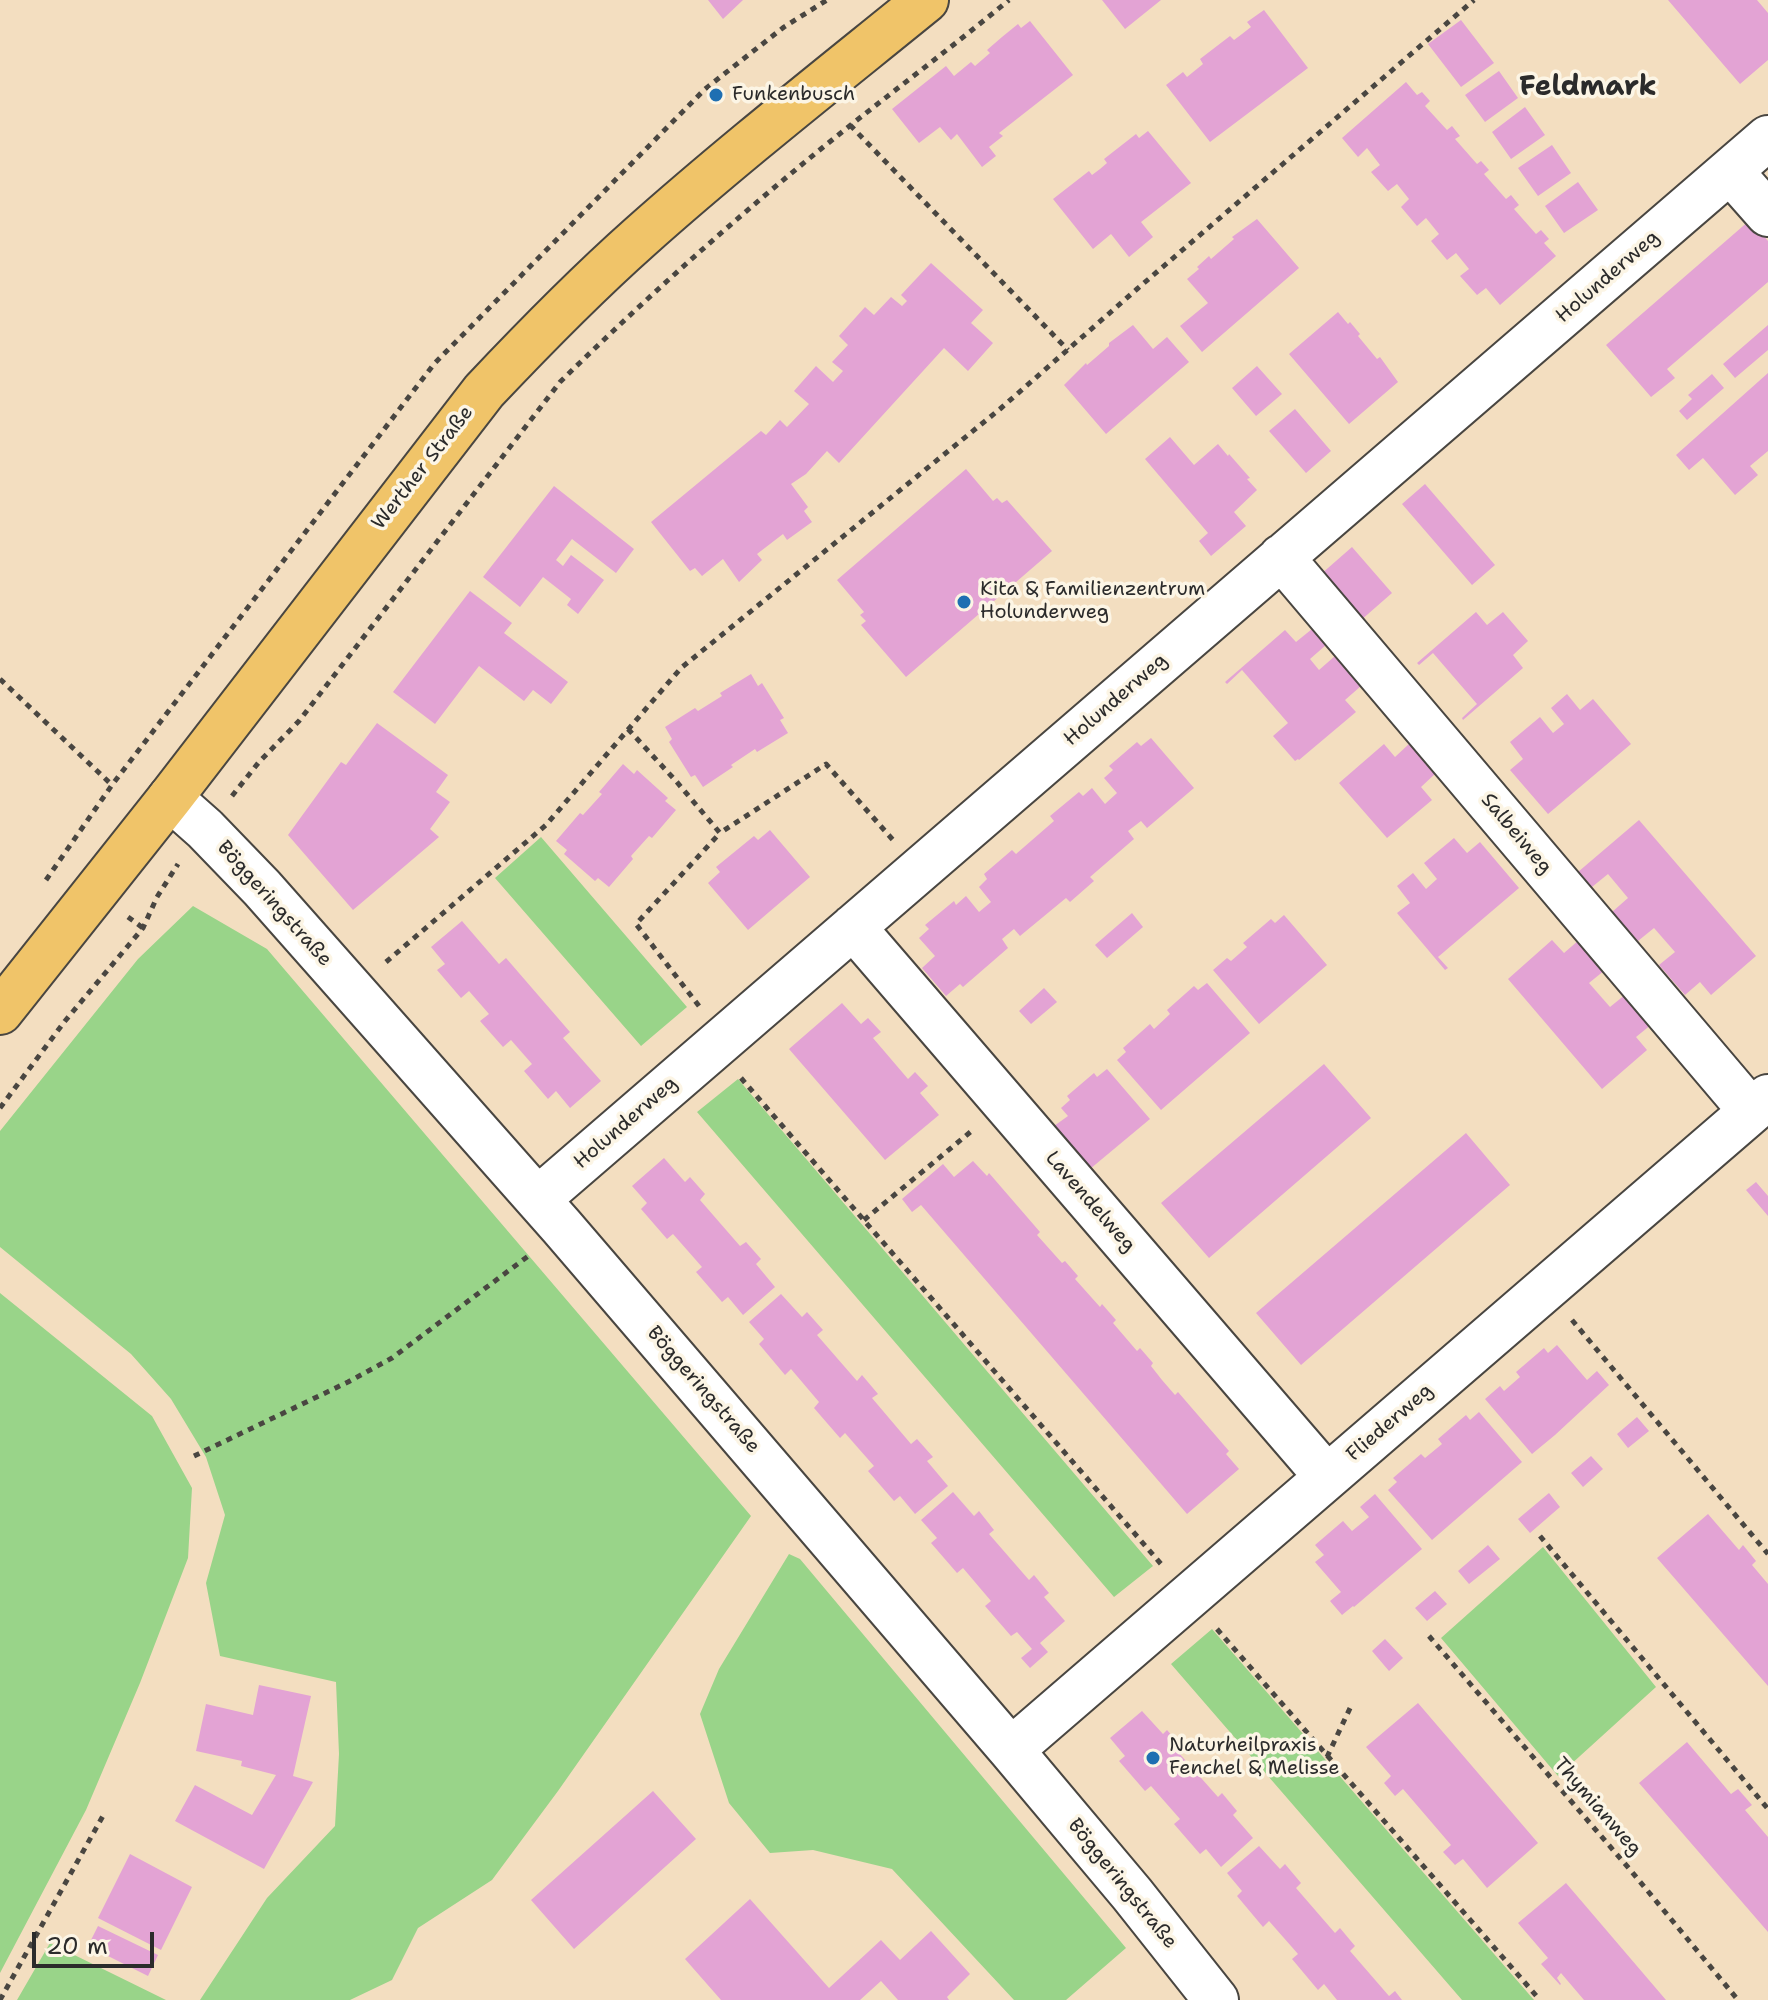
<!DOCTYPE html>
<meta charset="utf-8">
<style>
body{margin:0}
#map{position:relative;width:1768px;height:2000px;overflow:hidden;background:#f3dec0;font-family:"Shantell Sans",sans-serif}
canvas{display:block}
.scale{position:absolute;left:32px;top:1932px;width:122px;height:36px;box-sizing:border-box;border:4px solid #2b2b2b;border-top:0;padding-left:10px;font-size:24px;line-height:28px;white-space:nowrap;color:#2b2b2b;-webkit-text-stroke:6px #fcf5e5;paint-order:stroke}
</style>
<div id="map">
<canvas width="1768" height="2000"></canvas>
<div class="scale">20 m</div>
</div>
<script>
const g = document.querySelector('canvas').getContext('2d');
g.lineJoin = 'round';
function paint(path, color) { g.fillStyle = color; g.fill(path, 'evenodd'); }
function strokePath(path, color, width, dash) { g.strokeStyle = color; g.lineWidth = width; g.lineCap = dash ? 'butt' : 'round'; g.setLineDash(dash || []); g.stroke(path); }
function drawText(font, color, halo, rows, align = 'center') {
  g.font = font + ' "Shantell Sans",sans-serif'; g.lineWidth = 7; g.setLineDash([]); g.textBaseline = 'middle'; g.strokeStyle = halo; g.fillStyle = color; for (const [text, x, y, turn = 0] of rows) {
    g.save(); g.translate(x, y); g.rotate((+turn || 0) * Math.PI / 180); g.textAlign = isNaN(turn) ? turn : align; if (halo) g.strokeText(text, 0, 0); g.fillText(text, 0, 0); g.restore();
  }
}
const green = new Path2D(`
 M541 837 687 1007 641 1046 495 878Z
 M193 906 267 949 751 1516 558 1791 492 1880 418 1928 392 1980 350 2000H200L267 1898 335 1826 339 1754 336 1682 220 1656 206 1583 225 1515 206 1457 171 1399 131 1354 0 1247V1131L138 959Z
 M738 1079 1153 1566 1114 1597 697 1112Z
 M0 1293 152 1416 192 1488 188 1558 140 1683 86 1810 0 1973Z
 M1543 1547 1656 1687 1558 1776 1441 1638Z
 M789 1554 800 1559 1126 1948 1066 2000H1014L892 1869 813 1850 770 1853 729 1803 700 1714 719 1669Z
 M1212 1629 1534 2000H1462L1171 1664Z
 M50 1943 166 2000H17Z`);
const building = new Path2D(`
 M708 0H743L723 19Z
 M1102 0H1161L1125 29Z
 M1668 0H1757L1768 13V60L1740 84Z
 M1264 10 1308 68 1210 142 1166 85 1183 72 1187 77 1203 64 1200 59 1230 36 1234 40 1242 34 1251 27 1247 22Z
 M1461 20 1494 63 1461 87 1428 44Z
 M1030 21 1073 75 999 133 1003 136 989 147 996 156 982 167 957 134 951 140 940 127 919 143 892 109 946 66 954 76 971 62 975 66 990 53 987 50 1002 37 1018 24 1021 28Z
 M1499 71 1518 98 1485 122 1465 95Z
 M1406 82 1417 95 1422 92 1430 101 1425 106 1447 130 1452 126 1460 136 1455 139 1477 164 1481 161 1489 170 1484 174 1506 199 1511 195 1519 205 1514 209 1536 234 1541 230 1549 239 1544 243 1556 256 1500 305 1486 288 1477 295 1460 276 1469 269 1456 253 1447 260 1431 241 1439 234 1426 218 1417 226 1401 207 1409 199 1397 184 1388 191 1371 172 1380 165 1367 148 1358 157 1342 138Z
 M1525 107 1545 135 1511 159 1492 132Z
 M1148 131 1191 183 1141 222 1153 237 1129 257 1111 234 1093 249 1053 199 1089 171 1092 175 1100 169 1107 163 1104 159 1136 134 1139 138Z
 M1552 145 1571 173 1538 196 1518 168Z
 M1578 182 1598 210 1564 233 1545 206Z
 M1257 219 1299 268 1202 352 1180 326 1208 303 1187 279 1199 269 1197 267 1209 256 1211 259 1234 239 1232 237Z
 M1750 220 1768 241V282L1667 369 1675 378 1651 397 1606 345Z
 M931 263 983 310 971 323 993 343 968 371 944 348 839 463 827 451 806 474 791 484 808 507 804 511 812 522 787 540 783 534 757 554 762 560 739 582 723 559 702 576 695 568 690 571 651 522 761 431 766 435 780 420 787 427 809 404 794 391 816 366 833 382 843 371 832 362 848 345 839 336 865 307 874 315 891 297 902 306 907 301 901 295Z
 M1338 312 1348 324 1350 322 1360 334 1358 336 1377 359 1380 357 1398 382 1349 424 1289 354Z
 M1133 325 1153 349 1167 337 1189 362 1106 434 1064 385 1086 363 1087 365 1109 346V343Z
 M1768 325V350L1735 378 1723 364Z
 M1257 366 1282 394 1256 416 1232 388Z
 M1768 373V451L1750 466 1758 475 1735 495 1703 458 1689 470 1676 455Z
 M1712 374 1724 388 1687 420 1679 411 1692 399 1688 395Z
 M1295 409 1331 451 1306 473 1269 431Z
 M1170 437 1194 465 1218 444 1228 456 1229 454 1250 478 1247 479 1257 490 1234 512 1246 526 1211 556 1199 541 1208 533 1145 459Z
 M966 469 993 501 997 498 1002 503 1007 500 1052 551 906 677 861 625 866 621 860 615 864 612 837 580Z
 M1425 484 1495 565 1472 585 1402 504Z
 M554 486 634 549 616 573 572 539 556 560 563 566 571 555 604 580 578 614 567 605 571 599 543 577 520 607 483 577Z
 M1352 547 1392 593 1360 621 1320 575Z
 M470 591 512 623 504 633 568 682 551 704 533 690 524 701 479 666 435 724 393 692Z
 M1476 612 1487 625 1503 612 1528 641 1513 655 1523 668 1463 720 1462 718 1477 704 1433 653 1419 665 1417 663Z
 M1312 629 1326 645 1310 659 1319 670 1335 656 1361 686 1345 700 1356 712 1299 760 1298 759 1295 761 1273 736 1288 723 1242 670 1227 684 1225 682 1285 630 1296 642Z
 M751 674 758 686 762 683 784 718 780 720 788 733 757 752 755 749 731 765 733 767 703 787 695 775 691 777 669 742 672 739 665 727 695 708 698 711 722 696 720 693Z
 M1567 694 1580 710 1593 699 1631 744 1548 814 1510 770 1523 759 1510 742 1540 717 1553 733 1564 724 1551 708Z
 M377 723 448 775 436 792 450 802 430 829 439 837 353 910 288 835 341 762 346 765Z
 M1151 738 1194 788 1147 828 1141 821 1128 831 1134 839 1090 877 1094 881 1070 902 1066 898 1020 936 1014 929 1002 939 1008 948 963 987 960 984 946 996 922 968 935 956 919 938 929 929 925 925 954 901 956 905 966 896 979 912 991 902 979 887 987 879 984 874 1012 850 1016 854 1054 821 1050 816 1079 792 1083 796 1092 788 1105 804 1117 793 1104 778 1113 770 1109 766 1137 742 1141 746Z
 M1410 743 1436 773 1421 787 1432 800 1387 838 1339 783 1384 744 1395 757Z
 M623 764 634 774 637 770 668 798 665 801 676 810 652 838 649 836 631 856 633 859 609 887 598 878 595 881 564 854 567 850 556 841 580 813 583 815 602 794 599 792Z
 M1639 820 1756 956 1711 995 1700 982 1685 995 1659 965 1675 952 1654 928 1638 941 1612 912 1628 898 1608 874 1592 887 1578 872Z
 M770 830 810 877 748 930 708 883 720 872 716 867 754 836 758 840Z
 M1454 838 1467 853 1480 842 1519 888 1438 957 1448 968 1445 970 1397 913 1410 903 1397 886 1413 873 1426 889 1437 879 1424 863Z
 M1132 913 1143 927 1107 958 1095 945Z
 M1284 915 1327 965 1259 1024 1213 970 1227 958 1231 961 1247 947 1243 943 1271 919 1275 923Z
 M462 921 499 964 506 958 570 1032 563 1038 601 1081 570 1108 556 1091 548 1099 524 1071 532 1064 511 1040 503 1047 480 1021 489 1014 469 991 461 998 437 970 445 964 431 947Z
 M1552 940 1564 953 1579 940 1605 970 1589 983 1610 1007 1626 994 1652 1024 1636 1037 1647 1050 1602 1089 1508 979Z
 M1207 983 1250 1033 1161 1110 1117 1060 1126 1052 1123 1048 1150 1024 1154 1029 1170 1014 1167 1010 1194 986 1198 990Z
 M1044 988 1057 1002 1031 1024 1019 1011Z
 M842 1003 861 1024 868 1018 881 1032 873 1038 908 1079 915 1072 928 1086 920 1093 939 1115 885 1160 789 1049Z
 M1324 1064 1371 1118 1209 1258 1161 1203Z
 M1107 1069 1150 1119 1090 1169 1054 1126 1068 1116 1061 1108 1070 1100 1067 1096 1094 1073 1097 1077Z
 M1466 1133 1510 1185 1301 1365 1256 1313Z
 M664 1158 685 1182 690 1177 705 1194 700 1200 740 1246 746 1242 761 1259 756 1264 775 1287 743 1315 728 1297 722 1302 696 1272 702 1267 673 1234 667 1239 641 1209 647 1203 632 1186Z
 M973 1161 987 1176 989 1173 1040 1232 1037 1235 1062 1263 1065 1261 1078 1276 1075 1279 1100 1307 1102 1304 1116 1320 1113 1323 1137 1351 1140 1348 1153 1363 1151 1366 1162 1380 1175 1395 1178 1392 1229 1451 1226 1454 1239 1469 1187 1514 921 1205 912 1212 902 1199 943 1164 954 1177Z
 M1756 1182 1768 1196V1216L1746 1190Z
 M781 1294 802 1317 807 1312 823 1330 817 1335 857 1381 862 1375 878 1394 872 1398 911 1444 917 1439 933 1457 927 1461 948 1486 915 1514 900 1496 894 1501 868 1471 874 1466 859 1449 845 1433 840 1438 814 1408 819 1402 791 1369 785 1375 759 1344 764 1339 749 1322Z
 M1557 1345 1587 1380 1597 1371 1609 1385 1555 1435 1532 1454 1485 1399 1500 1386 1504 1391 1520 1377 1516 1372 1544 1348 1548 1353Z
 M1479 1412 1522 1462 1432 1540 1388 1490 1397 1482 1393 1478 1421 1454 1425 1458 1442 1444 1438 1439 1466 1415 1470 1420Z
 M1637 1417 1649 1431 1628 1448 1617 1434Z
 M1591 1456 1603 1469 1583 1487 1571 1473Z
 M953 1492 974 1516 979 1511 994 1530 989 1534 1029 1580 1034 1575 1049 1593 1044 1597 1065 1621 1040 1643 1048 1652 1030 1668 1021 1658 1032 1649 1017 1632 1011 1636 985 1606 991 1601 963 1568 957 1573 931 1543 937 1538 921 1520Z
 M1549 1493 1560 1507 1530 1533 1518 1519Z
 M1375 1494 1422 1549 1354 1607 1353 1606 1342 1615 1330 1601 1341 1592 1315 1562 1324 1555 1315 1545 1343 1521 1352 1531 1369 1517 1360 1507Z
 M1708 1514 1739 1550 1743 1545 1756 1561 1752 1565 1768 1584V1686L1657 1558Z
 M1488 1545 1500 1559 1469 1584 1458 1571Z
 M1435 1591 1447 1604 1427 1621 1415 1608Z
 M1385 1639 1403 1658 1389 1671 1372 1651Z
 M259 1685 311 1696 293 1776 313 1782 264 1869 175 1821 195 1785 252 1815 276 1775 241 1766 242 1761 196 1751 206 1704 253 1715Z
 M1418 1703 1538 1843 1487 1888 1463 1859 1455 1865 1443 1852 1451 1845 1403 1789 1395 1796 1384 1783 1391 1776 1366 1747Z
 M1142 1711 1163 1734 1167 1730 1183 1748 1178 1752 1218 1797 1222 1793 1237 1811 1233 1815 1253 1838 1221 1867 1206 1849 1200 1854 1174 1824 1180 1819 1151 1786 1145 1791 1119 1761 1125 1756 1110 1738Z
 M1687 1742 1731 1794 1738 1789 1752 1805 1745 1810 1768 1837V1932L1639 1783Z
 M653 1791 696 1839 574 1949 531 1900Z
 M1259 1846 1280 1869 1285 1864 1301 1883 1296 1888 1335 1933 1340 1928 1355 1946 1350 1951 1389 1996 1395 1991 1402 2000H1337L1324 1984 1318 1990 1292 1959 1298 1954 1269 1921 1263 1927 1237 1896 1242 1891 1227 1873Z
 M130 1854 192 1887 161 1950 98 1918Z
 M1566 1883 1666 2000H1584L1561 1973 1557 1978 1561 1984 1560 1985 1541 1964 1548 1958 1518 1923Z
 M750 1899 829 1988 881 1940 900 1960 931 1931 970 1974 947 1997 949 2000H898L881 1981 860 2000H721L685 1959Z
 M98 1926 158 1955 148 1976 88 1946Z`);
const path = new Path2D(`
 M850 125 1068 350
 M0 679 112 785
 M628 729 676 781 720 833 826 764 893 840
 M232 796 259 762 299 721 560 382C653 291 750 205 852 124 904 83 957 43 1009 0
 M46 880 112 785 434 364 705 89 784 27 827 0
 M128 917 143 928
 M386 962 546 825 681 668 1000 409 1137 289 1474 0
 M699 1006 636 924 720 833
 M741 1078 1161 1564
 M0 1108 65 1021 143 928 157 897 178 864
 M864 1220 974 1129
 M1572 1320 1768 1554
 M194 1456 348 1382 392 1358 531 1254
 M1540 1536 1768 1809
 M1217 1629 1540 2000
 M1429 1636 1632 1872 1738 2000
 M1327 1757 1352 1704
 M0 2000 104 1814`);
const minor = new Path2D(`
 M1730 171 1768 214
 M1281 557 1751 1111
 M170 798 205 829 262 888 562 1227 1011 1750 1132 1894 1216 2000
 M853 927 1327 1477
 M538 1199 1768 138
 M1011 1750 1768 1097`);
const major = new Path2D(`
 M0 1012 170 798 484 391C534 338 586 285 640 237 732 155 830 78 926 0`);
const markers = [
 [716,95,8,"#1f6fb2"],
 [964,602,8,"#1f6fb2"],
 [1153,1758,8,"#1f6fb2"]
];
const poiNames = [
 ["Funkenbusch",732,95],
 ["Kita & Familienzentrum",980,590],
 ["Holunderweg",980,613],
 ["Naturheilpraxis",1169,1746],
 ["Fenchel & Melisse",1169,1769]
];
const streetNames = [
 ["Holunderweg",1608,277,-41],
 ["Werther Straße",423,468,-52],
 ["Holunderweg",1116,700,-41],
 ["Salbeiweg",1516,834,50],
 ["Böggeringstraße",274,904,48],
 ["Holunderweg",626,1123,-41],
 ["Lavendelweg",1090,1202,49],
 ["Böggeringstraße",703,1390,49],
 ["Fliederweg",1390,1423,-41],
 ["Thymianweg",1597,1807,49],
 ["Böggeringstraße",1122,1884,51]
];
const districtNames = [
 ["Feldmark",1588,88]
];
paint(green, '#99d489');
paint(building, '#e3a3d4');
strokePath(minor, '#494641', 48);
strokePath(major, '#494641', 48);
strokePath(path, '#494641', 5, [6, 6]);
strokePath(minor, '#fff', 44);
strokePath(major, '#f0c469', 44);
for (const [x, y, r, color] of markers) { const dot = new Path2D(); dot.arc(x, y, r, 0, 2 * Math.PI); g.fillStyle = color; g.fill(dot); strokePath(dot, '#fcf5e5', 3); }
drawText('20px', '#2b2b2b', '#fcf5e5', poiNames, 'left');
drawText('20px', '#2b2b2b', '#fcf5e5', streetNames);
drawText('bold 28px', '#2b2b2b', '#fcf5e5', districtNames);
</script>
